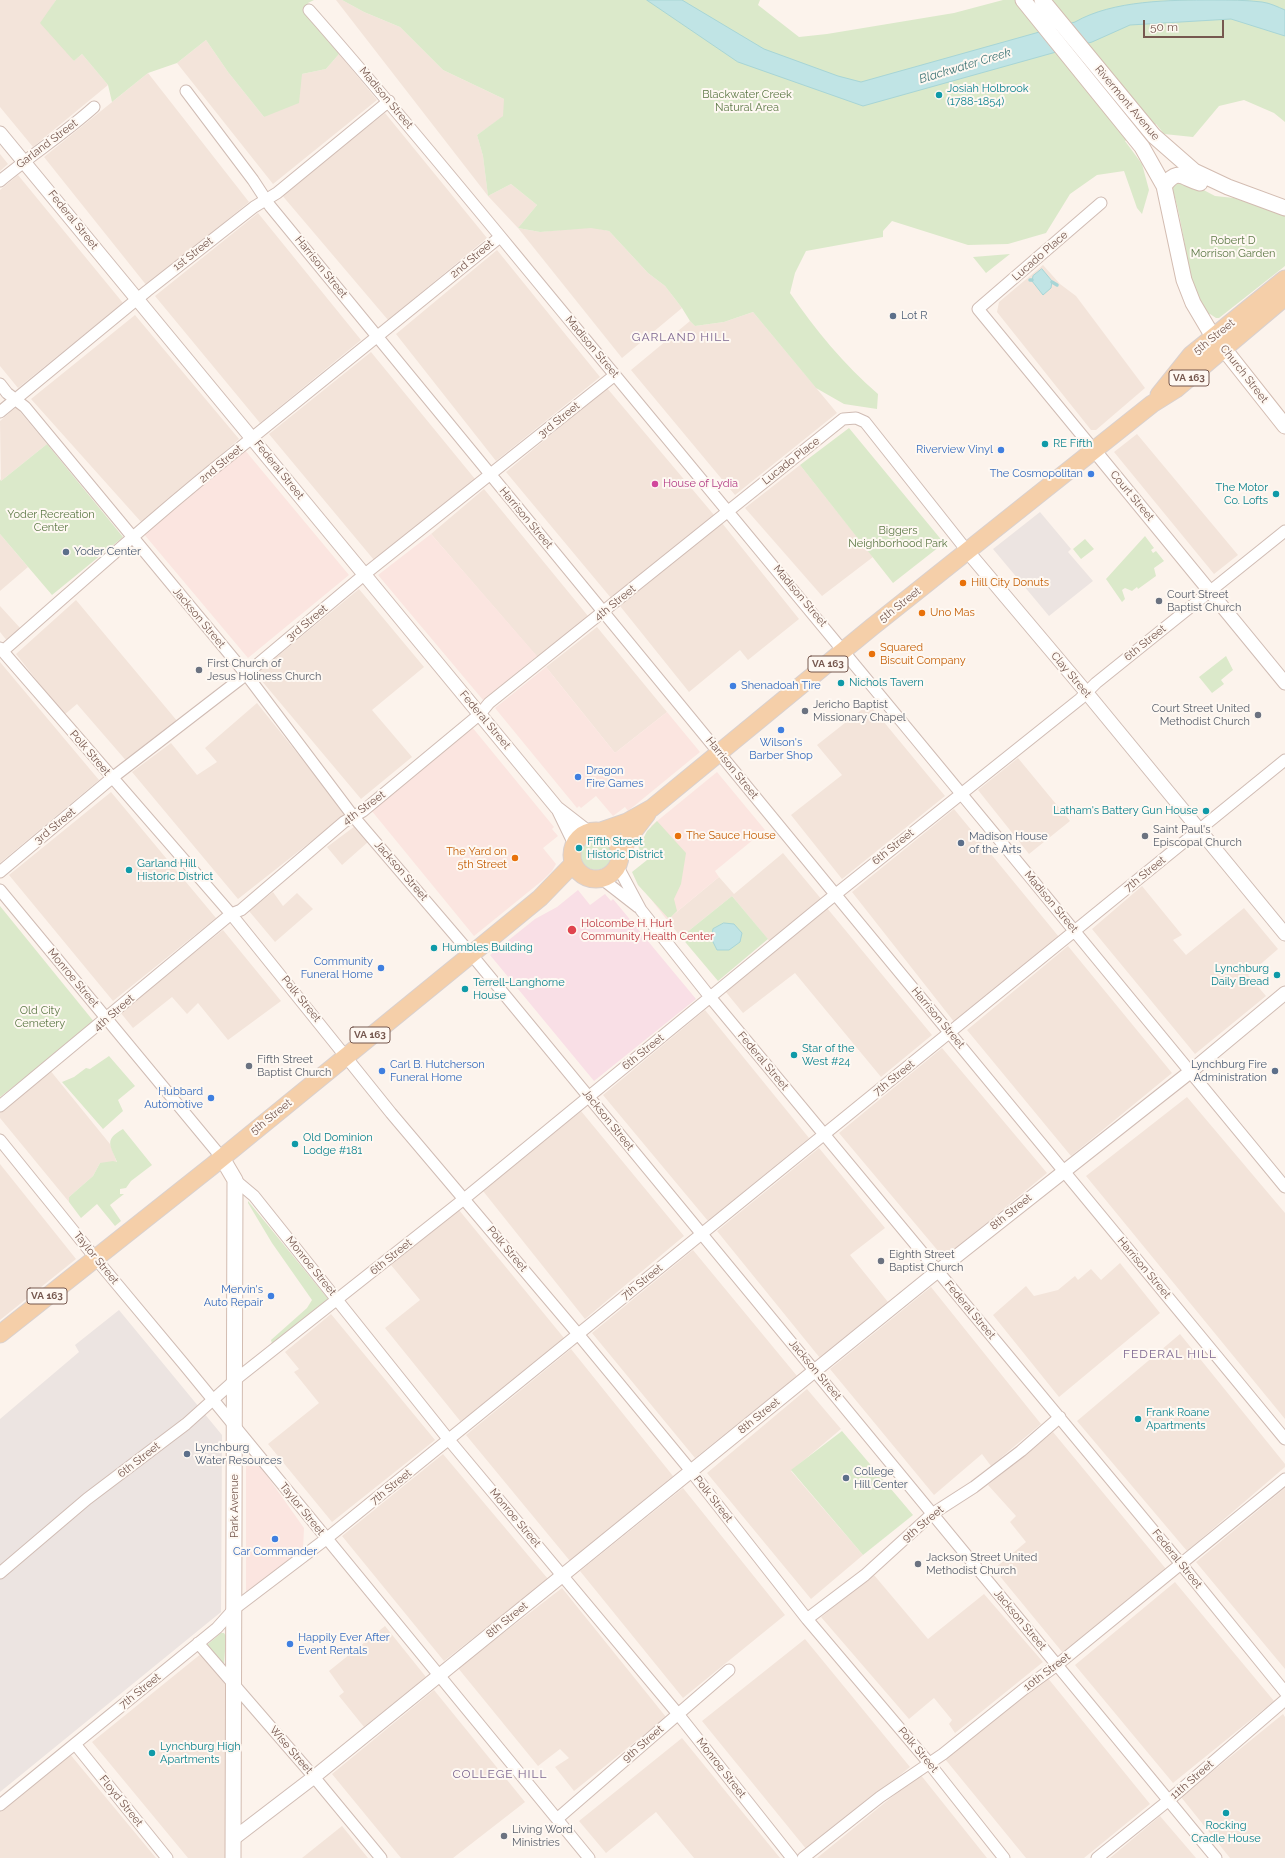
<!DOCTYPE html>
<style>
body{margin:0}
#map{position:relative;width:1285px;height:1858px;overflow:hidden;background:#fcf3ec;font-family:Raleway,sans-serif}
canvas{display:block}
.scale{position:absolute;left:1143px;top:20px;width:81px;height:18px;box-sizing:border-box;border:2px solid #76584f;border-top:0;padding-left:5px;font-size:12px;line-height:14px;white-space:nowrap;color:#76584f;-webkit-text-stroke:3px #fef8f2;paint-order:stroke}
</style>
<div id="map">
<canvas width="1285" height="1858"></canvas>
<div class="scale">50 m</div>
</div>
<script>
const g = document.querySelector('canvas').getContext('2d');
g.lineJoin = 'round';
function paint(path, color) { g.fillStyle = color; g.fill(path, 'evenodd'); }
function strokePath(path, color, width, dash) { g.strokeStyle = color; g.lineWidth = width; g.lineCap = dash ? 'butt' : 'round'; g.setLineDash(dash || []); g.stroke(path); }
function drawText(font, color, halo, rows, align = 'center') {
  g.font = font + ' Raleway,sans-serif'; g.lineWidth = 4; g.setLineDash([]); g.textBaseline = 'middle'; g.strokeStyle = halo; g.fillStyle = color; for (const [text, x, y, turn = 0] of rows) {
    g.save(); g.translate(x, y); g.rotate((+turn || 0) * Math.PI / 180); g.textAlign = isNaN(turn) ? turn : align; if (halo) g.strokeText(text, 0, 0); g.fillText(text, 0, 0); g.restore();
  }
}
const residential = new Path2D(`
 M0 0H56L49 11 74 61 82 54 108 85 33 147 0 107Z
 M336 0H342L364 12 400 27 443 70 504 99V116L477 135 483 156 488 196 511 184 537 205 518 228 540 232 591 227 609 231 648 273 665 286 682 308 622 358 518 228 488 196Z
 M206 40 228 72 264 117 302 74 326 69 339 54 377 100 273 184 177 63Z
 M148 73 249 202 147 286 44 157Z
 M385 113 487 238 388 320 281 194Z
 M0 154 8 164 0 171Z
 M18 175 123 303 18 388 0 366V190Z
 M258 213 361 340 260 423 155 296Z
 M497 250 600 377 496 461 396 334Z
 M1043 265 1060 284 1076 296 1145 388 1096 430H1091L997 312 999 302Z
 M753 312 837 413 735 495 631 370 690 321 695 326 724 322Z
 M135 315 239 439 142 523 31 399Z
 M371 352 475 479 374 560 269 434Z
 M607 388 714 515 611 598 506 472Z
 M16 407 47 444 1 481 0 421Z
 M1137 434 1238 555 1214 574 1114 452Z
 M800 465 873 557 822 596 745 508Z
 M484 489 588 616 538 658 431 534Z
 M722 523 799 619 748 660 740 650 689 692 620 606Z
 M0 534 28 567 0 591Z
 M359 589 424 667 372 710 412 757 361 799 256 674Z
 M76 600 178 722 129 764 77 704 64 715 16 654Z
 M0 606 21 629 8 642 0 632Z
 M597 627 667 712 615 753 546 667Z
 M0 662 99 780 0 863Z
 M257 703 346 814 238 899 132 772 171 743 197 775 217 762 205 748Z
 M869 704 945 796 842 879 791 815 842 775 817 745Z
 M1018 758 1070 821 1029 854 978 790Z
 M111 792 216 918 113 1001 9 875Z
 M954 809 1059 937 955 1023 852 892Z
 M355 826 368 842 342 865 327 847Z
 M783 853 822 900 771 943 732 896 681 937 667 920 719 877 734 894Z
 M1142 886 1182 935 1173 940 1186 955 1244 908 1278 949 1248 975 1266 996 1195 1054 1092 929Z
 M273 892 283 906 297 893 313 909 275 942 249 911Z
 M827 908 932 1035 881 1077 795 973 743 1013 725 991Z
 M223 930 281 1001 228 1040 198 1003 187 1014 172 997 133 1028 120 1012Z
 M1068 946 1172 1073 1071 1156 967 1030Z
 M705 1010 809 1138 708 1221 603 1095Z
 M942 1048 1047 1173 944 1258 839 1133Z
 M49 1069 110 1144 117 1163H100L93 1176 69 1197V1202L0 1118V1108Z
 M1187 1097 1285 1213V1419L1086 1176Z
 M581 1111 684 1236 585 1319 483 1191Z
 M819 1148 885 1228 850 1255 888 1302 820 1358 717 1231Z
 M0 1164 76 1259 0 1320Z
 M459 1210 564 1338 461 1422 385 1328 420 1300 391 1265Z
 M693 1250 797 1376 695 1458 592 1333Z
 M1120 1263 1160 1313 1059 1397 993 1315 1026 1286 1034 1296 1058 1290 1075 1276 1078 1280 1091 1269 1101 1280Z
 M931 1287 1041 1424 991 1466 982 1454 934 1495 830 1369Z
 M331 1314 435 1440 332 1522 268 1444 319 1403 294 1372 299 1369 285 1352Z
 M1180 1334 1285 1464V1467L1187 1551 1077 1421Z
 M571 1349 673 1476 570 1561 466 1435Z
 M807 1389 841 1429 791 1471 863 1555 811 1599 707 1473Z
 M1053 1432 1166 1569 1063 1653 994 1569 1026 1542 1010 1522 1016 1516 988 1485Z
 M443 1454 548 1579 444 1661 342 1536Z
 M683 1488 785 1615 683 1698 580 1571Z
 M1285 1488V1669L1196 1562Z
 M874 1575 928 1639 984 1594 1043 1662 955 1733 949 1724 952 1720 934 1698 909 1719 821 1617Z
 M1175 1582 1274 1701 1173 1783 1075 1665Z
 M562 1588 666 1717 574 1791 555 1767 569 1758 560 1749 538 1766 458 1668Z
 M385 1626 426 1677 364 1727 339 1696 344 1692 329 1671Z
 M805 1639 910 1767 807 1850 702 1721Z
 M202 1653 226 1682 225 1858H188L92 1742Z
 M1047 1677 1150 1804 1084 1858H1026L945 1759Z
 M434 1690 525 1802 453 1858H401L332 1774Z
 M1283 1714 1285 1717V1858H1230L1181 1797Z
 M682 1738 780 1858H694L656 1812 606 1853 579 1821Z
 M69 1753 156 1858H0V1808Z
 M920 1774 987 1858H817Z
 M1160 1816 1196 1858H1110Z
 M342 1826 368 1858H302Z`);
const commercial = new Path2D(`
 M244 449 349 575 248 658 143 533Z
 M431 534 537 656 483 700 378 575Z
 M546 667 615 753 667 712 700 752 628 811 625 807 613 816 596 796 581 808 579 806 577 808 495 708Z
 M472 727 554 827 552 829 558 836 543 848 556 864 552 871 543 880 474 936 371 810Z
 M717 772 765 830 715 871 719 877 667 920 637 881 649 860 636 844 653 830 651 826Z
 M246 1466H260L304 1528 303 1550 246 1592Z`);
const industrial = new Path2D(`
 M1040 512 1071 549 1068 552 1093 581 1049 616 993 549Z
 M119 1310 222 1435 221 1612 0 1792V1419L79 1352 75 1345Z`);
const medical = new Path2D(`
 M578 890 590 905 605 894 611 901 613 899 696 999 594 1081 490 955 535 919 557 907Z`);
const green = new Path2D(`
 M56 0H314L308 3 339 54 326 69 302 74 299 103 264 117 228 72 206 40 177 63 148 73 112 102 108 85 82 54 74 61 40 23Z
 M342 0H760L758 5 799 37 827 34 954 13 1003 0H1285V122L1274 113 1244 100 1219 106 1193 137 1164 134 1156 124 1125 141 1142 164 1149 190 1142 214 1137 208 1124 171 1097 175 1070 194 1046 233 1008 244 968 245 892 221 883 231V237L806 251 795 273 790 293C815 329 844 365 878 394L877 409 844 404 816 388 753 312 724 322 695 326 690 321 682 308 665 286 648 273 609 231 591 228 540 232 518 228 537 205 511 184 488 196 483 156 477 135 503 116 504 99 443 70 400 27 364 12Z
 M1179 180 1194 185 1215 196 1234 198 1285 215V266L1219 318H1216L1210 314 1206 316C1185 276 1186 233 1173 191V187Z
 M1010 254 986 273 973 257Z
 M849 428 944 543 893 583 800 465Z
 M47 444 123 537 52 595 0 534V479L1 481Z
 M1145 536 1154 548 1151 550 1153 553 1156 551 1164 561 1154 568 1156 576 1138 589 1137 587 1132 591 1125 588 1122 590 1125 599 1122 602 1106 579Z
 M1085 539 1094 549 1081 559 1073 549Z
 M1226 656 1233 670 1221 680 1224 684 1212 693 1199 677Z
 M657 821 686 853 681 884 674 899 677 911 669 919 638 885 632 872 647 860 638 849 647 831Z
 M581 855a15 15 0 1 1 30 0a15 15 0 1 1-30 0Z
 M732 896 768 939 718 981 681 937Z
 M0 906 95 1023 0 1097Z
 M109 1056 135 1086 118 1100 123 1111 103 1129 62 1082 74 1077 86 1068 90 1069Z
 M123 1129 152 1165 131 1181 126 1188 120 1189V1194H124L110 1205 121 1221 115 1226 97 1204 81 1218 69 1202V1197L93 1176 100 1163 113 1161 117 1162C111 1146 103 1140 123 1129Z
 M248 1201 329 1300 272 1344 271 1340 307 1308 312 1300 272 1243 248 1203Z
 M842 1431 913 1515 863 1555 791 1470Z
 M221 1633H224L226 1636 224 1666 207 1645Z`);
const water = new Path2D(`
 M647 0H682L764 49 838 76 861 82 1075 22C1113 0 1171 0 1213 0 1229 0 1246 0 1262 2 1270 3 1278 7 1285 10V36L1231 19 1130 25 1092 42 863 106 738 62Z
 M1042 269 1052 281 1051 288 1043 295 1032 281 1033 276Z
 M724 923 734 924 742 933 740 942 729 950H717L711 938 713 929Z`);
const stream = new Path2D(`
 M1030 280H1032
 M1052 282 1057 285`);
const minor = new Path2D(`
 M309 10C407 121 500 237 595 351 827 629 1055 908 1285 1187
 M186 91 253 180 270 206 835 894 1285 1439
 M0 181C31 155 64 134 94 107
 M0 384 7 393 25 407 246 674 353 816 471 954 1216 1858
 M0 412 147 291 254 207 277 193 389 101
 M1094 450 978 309 1101 203
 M0 648 231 914 391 1113 578 1334 687 1466 807 1619 929 1763 1004 1858
 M3 651C82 582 160 511 242 446 328 376 414 307 500 237
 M618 867 641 910 710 997 1181 1564 1285 1692
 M0 872 112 778 239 680 365 574 615 375
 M602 879 638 907
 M0 890 222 1158
 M0 1106 231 914 241 910 344 822 363 811 480 714 489 703 843 419 856 418 865 422 968 552
 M0 1140 101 1265 182 1362 589 1858
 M235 1180 254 1196 449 1440 678 1714 792 1858
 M0 1573 87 1499 186 1424 235 1380 464 1199 826 902 1080 699 1096 683 1285 531
 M807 1619 865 1575 932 1514 974 1487 1021 1451 1060 1417
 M198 1643 314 1777 381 1858
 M75 1744 167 1858
 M0 1805 217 1628 234 1609 326 1539 1285 760
 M557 1819 729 1670
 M803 1858 880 1797 943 1754 1024 1689 1057 1665 1285 1479
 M1097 1858 1169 1800 1285 1700`);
const tertiary = new Path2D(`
 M0 133 557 808 588 832
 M1094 450 1285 683
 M968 552 1086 692 1285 934
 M559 811 575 844
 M233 1839 314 1777 929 1278 1190 1072 1285 993`);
const secondary = new Path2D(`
 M1023 0 1142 147 1164 186 1184 280 1193 303 1209 330 1285 426
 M1042 0 1154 136 1194 171 1228 187 1285 208
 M1164 186C1178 167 1182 178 1200 183
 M222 1158 235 1180 233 1858`);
const primary = new Path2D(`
 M1159 395 1191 355 1285 279
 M572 855a24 24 0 1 1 48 0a24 24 0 1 1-48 0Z
 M601 831 627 822 652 808 872 627 1152 404 1176 389 1285 297
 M621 855 627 840 647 814
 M0 1334 212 1166 479 948 540 898 573 864`);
const markers = [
 [939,95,4,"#0f9aa8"],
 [893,316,4,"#5c6f8a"],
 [1045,444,4,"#0f9aa8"],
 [1001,450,4,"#3f7fe0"],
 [1091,474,4,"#3f7fe0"],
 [655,484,4,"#d1479c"],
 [1276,494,4,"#0f9aa8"],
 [66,552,4,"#5c6f8a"],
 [963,583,4,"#e8710a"],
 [1159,601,4,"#6b7280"],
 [922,613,4,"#e8710a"],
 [872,654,4,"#e8710a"],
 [199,670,4,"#6b7280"],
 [841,683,4,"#0f9aa8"],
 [733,686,4,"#3f7fe0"],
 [805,711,4,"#6b7280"],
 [1258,715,4,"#6b7280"],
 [781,730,4,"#3f7fe0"],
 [578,777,4,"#3f7fe0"],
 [1206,811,4,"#0f9aa8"],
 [678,836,4,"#e8710a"],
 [1145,836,4,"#6b7280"],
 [961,843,4,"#5c6f8a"],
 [579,848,4,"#0f9aa8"],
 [515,858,4,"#e8710a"],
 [129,870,4,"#0f9aa8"],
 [572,930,5,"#e0444e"],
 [434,948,4,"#0f9aa8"],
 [381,968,4,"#3f7fe0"],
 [1277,975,4,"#0f9aa8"],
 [465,989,4,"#0f9aa8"],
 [794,1055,4,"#0f9aa8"],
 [249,1066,4,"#6b7280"],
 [382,1071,4,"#3f7fe0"],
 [1275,1071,4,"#5c6f8a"],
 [211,1098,4,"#3f7fe0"],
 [295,1144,4,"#0f9aa8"],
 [881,1261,4,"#6b7280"],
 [271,1296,4,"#3f7fe0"],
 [1138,1419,4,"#0f9aa8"],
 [187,1454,4,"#5c6f8a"],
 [846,1478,4,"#5c6f8a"],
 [275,1539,4,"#3f7fe0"],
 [918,1564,4,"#6b7280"],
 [290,1644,4,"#3f7fe0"],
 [152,1753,4,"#0f9aa8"],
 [1226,1813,4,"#0f9aa8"],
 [504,1836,4,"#6b7280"]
];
const shields = [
 [1189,378,40],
 [828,664,40],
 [370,1035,40],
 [47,1296,40]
];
const shieldNames = [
 ["VA 163",1189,378],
 ["VA 163",828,664],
 ["VA 163",370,1035],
 ["VA 163",47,1296]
];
const cultureNames = [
 ["Josiah Holbrook",947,89],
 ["(1788-1854)",947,102],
 ["RE Fifth",1053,444],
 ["The Motor",1268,488,"right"],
 ["Co. Lofts",1268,501,"right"],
 ["Nichols Tavern",849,683],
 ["Latham's Battery Gun House",1198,811,"right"],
 ["Fifth Street",587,842],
 ["Historic District",587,855],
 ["Garland Hill",137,864],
 ["Historic District",137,877],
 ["Humbles Building",442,948],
 ["Lynchburg",1269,969,"right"],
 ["Daily Bread",1269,982,"right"],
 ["Terrell-Langhorne",473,983],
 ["House",473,996],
 ["Star of the",802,1049],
 ["West #24",802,1062],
 ["Old Dominion",303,1138],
 ["Lodge #181",303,1151],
 ["Frank Roane",1146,1413],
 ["Apartments",1146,1426],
 ["Lynchburg High",160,1747],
 ["Apartments",160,1760],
 ["Rocking",1226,1826,"center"],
 ["Cradle House",1226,1839,"center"]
];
const parkNames = [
 ["Blackwater Creek",747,95],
 ["Natural Area",747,108],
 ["Robert D",1233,241],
 ["Morrison Garden",1233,254],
 ["Yoder Recreation",51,515],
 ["Center",51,528],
 ["Biggers",898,531],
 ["Neighborhood Park",898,544],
 ["Old City",40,1011],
 ["Cemetery",40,1024]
];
const streetNames = [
 ["Madison Street",386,98,50],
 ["Rivermont Avenue",1127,103,50],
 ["Garland Street",47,144,-37],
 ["Federal Street",73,220,51],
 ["1st Street",193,254,-38],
 ["Lucado Place",1040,256,-41],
 ["2nd Street",472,259,-40],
 ["Harrison Street",321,267,51],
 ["5th Street",1214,337,-39],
 ["Madison Street",592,347,50],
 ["Church Street",1244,374,52],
 ["3rd Street",559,420,-39],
 ["Lucado Place",791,461,-38],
 ["2nd Street",221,464,-40],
 ["Federal Street",279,470,51],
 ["Court Street",1132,496,50],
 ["Harrison Street",526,518,50],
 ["Madison Street",800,596,50],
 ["4th Street",615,603,-39],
 ["5th Street",900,605,-38],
 ["Jackson Street",199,618,50],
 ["3rd Street",307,623,-40],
 ["6th Street",1145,643,-39],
 ["Clay Street",1071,675,50],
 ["Federal Street",485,720,50],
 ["Polk Street",90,753,49],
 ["Harrison Street",732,768,51],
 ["4th Street",364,808,-36],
 ["3rd Street",55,826,-40],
 ["6th Street",893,847,-39],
 ["Jackson Street",401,871,49],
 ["7th Street",1145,874,-39],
 ["Madison Street",1051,902,50],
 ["Monroe Street",73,978,50],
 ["Polk Street",301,999,51],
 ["4th Street",114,1013,-41],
 ["Harrison Street",938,1018,50],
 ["6th Street",643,1052,-39],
 ["Federal Street",763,1061,50],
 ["7th Street",894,1078,-39],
 ["5th Street",271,1117,-39],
 ["Jackson Street",608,1120,51],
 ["8th Street",1011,1212,-39],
 ["Polk Street",507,1249,50],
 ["6th Street",391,1257,-39],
 ["Taylor Street",96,1258,51],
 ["Monroe Street",311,1266,51],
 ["Harrison Street",1144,1268,50],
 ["7th Street",642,1282,-39],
 ["Federal Street",970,1310,50],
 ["Jackson Street",815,1370,50],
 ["8th Street",759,1416,-39],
 ["6th Street",139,1460,-38],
 ["7th Street",391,1487,-39],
 ["Polk Street",713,1499,52],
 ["Park Avenue",235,1506,-90],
 ["Taylor Street",302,1509,51],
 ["Monroe Street",515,1518,50],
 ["9th Street",923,1524,-40],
 ["Federal Street",1177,1559,51],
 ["8th Street",507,1620,-39],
 ["Jackson Street",1020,1620,50],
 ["10th Street",1047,1672,-37],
 ["7th Street",140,1691,-39],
 ["9th Street",643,1744,-41],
 ["Wise Street",291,1750,49],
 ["Polk Street",918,1750,50],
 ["Monroe Street",721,1768,52],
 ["11th Street",1192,1780,-41],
 ["Floyd Street",121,1801,51]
];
const serviceNames = [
 ["Lot R",901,316],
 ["Yoder Center",74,552],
 ["Madison House",969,837],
 ["of the Arts",969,850],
 ["Lynchburg Fire",1267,1065,"right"],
 ["Administration",1267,1078,"right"],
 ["Lynchburg",195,1448],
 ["Water Resources",195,1461],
 ["College",854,1472],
 ["Hill Center",854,1485]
];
const shopNames = [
 ["Riverview Vinyl",993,450],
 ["The Cosmopolitan",1083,474],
 ["Shenadoah Tire",741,686,"left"],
 ["Wilson's",781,743,"center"],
 ["Barber Shop",781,756,"center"],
 ["Dragon",586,771,"left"],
 ["Fire Games",586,784,"left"],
 ["Community",373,962],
 ["Funeral Home",373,975],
 ["Carl B. Hutcherson",390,1065,"left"],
 ["Funeral Home",390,1078,"left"],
 ["Hubbard",203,1092],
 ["Automotive",203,1105],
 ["Mervin's",263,1290],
 ["Auto Repair",263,1303],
 ["Car Commander",275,1552,"center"],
 ["Happily Ever After",298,1638,"left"],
 ["Event Rentals",298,1651,"left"]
];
const hotelNames = [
 ["House of Lydia",663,484]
];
const foodNames = [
 ["Hill City Donuts",971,583],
 ["Uno Mas",930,613],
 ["Squared",880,648],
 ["Biscuit Company",880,661],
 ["The Sauce House",686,836],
 ["The Yard on",507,852,"right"],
 ["5th Street",507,865,"right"]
];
const worshipNames = [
 ["Court Street",1167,595],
 ["Baptist Church",1167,608],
 ["First Church of",207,664],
 ["Jesus Holiness Church",207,677],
 ["Jericho Baptist",813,705],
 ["Missionary Chapel",813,718],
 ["Court Street United",1250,709,"right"],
 ["Methodist Church",1250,722,"right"],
 ["Saint Paul's",1153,830],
 ["Episcopal Church",1153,843],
 ["Fifth Street",257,1060],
 ["Baptist Church",257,1073],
 ["Eighth Street",889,1255],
 ["Baptist Church",889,1268],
 ["Jackson Street United",926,1558],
 ["Methodist Church",926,1571],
 ["Living Word",512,1830],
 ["Ministries",512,1843]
];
const healthNames = [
 ["Holcombe H. Hurt",581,924],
 ["Community Health Center",581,937]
];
const waterNames = [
 ["Blackwater Creek",965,66,-17]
];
const neighbourhoodNames = [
 ["GARLAND HILL",681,337],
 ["FEDERAL HILL",1170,1354],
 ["COLLEGE HILL",500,1774]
];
paint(residential, '#f3e4da');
paint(commercial, '#fbe5e0');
paint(industrial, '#ece4e1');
paint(medical, '#f9dfe6');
paint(green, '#dbe9ca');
paint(water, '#c0e4e5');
strokePath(water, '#a7d5d6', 1);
strokePath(stream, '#a7d5d6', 3.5);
strokePath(minor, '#d0bcb4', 13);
strokePath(tertiary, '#d0bcb4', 15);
strokePath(secondary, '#d3bcb1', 17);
strokePath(primary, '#d9d0ce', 19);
strokePath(minor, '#fff', 11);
strokePath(tertiary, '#fff', 13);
strokePath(secondary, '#fff', 15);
strokePath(primary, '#f5cfa9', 17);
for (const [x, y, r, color] of markers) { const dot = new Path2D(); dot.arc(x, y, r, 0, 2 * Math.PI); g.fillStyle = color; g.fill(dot); strokePath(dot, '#fef8f2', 1.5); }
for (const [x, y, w] of shields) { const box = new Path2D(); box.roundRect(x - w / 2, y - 8, w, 16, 3); g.fillStyle = '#fef8f2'; g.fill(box); strokePath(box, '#76584f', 1); }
drawText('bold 10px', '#76584f', null, shieldNames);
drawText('11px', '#0d838f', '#fef8f2', cultureNames, 'left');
drawText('11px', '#5e7a48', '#fef8f2', parkNames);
drawText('11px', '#76584f', '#fef8f2', streetNames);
drawText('11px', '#4e5e75', '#fef8f2', serviceNames, 'left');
drawText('11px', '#366cbe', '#fef8f2', shopNames, 'right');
drawText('11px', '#b23c85', '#fef8f2', hotelNames, 'left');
drawText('11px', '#c56008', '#fef8f2', foodNames, 'left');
drawText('11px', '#5b616d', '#fef8f2', worshipNames, 'left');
drawText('11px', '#be3a42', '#fef8f2', healthNames, 'left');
drawText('italic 12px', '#437879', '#fef8f2', waterNames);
g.letterSpacing = '1px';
drawText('12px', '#7d6791', '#fef8f2', neighbourhoodNames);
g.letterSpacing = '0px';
</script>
